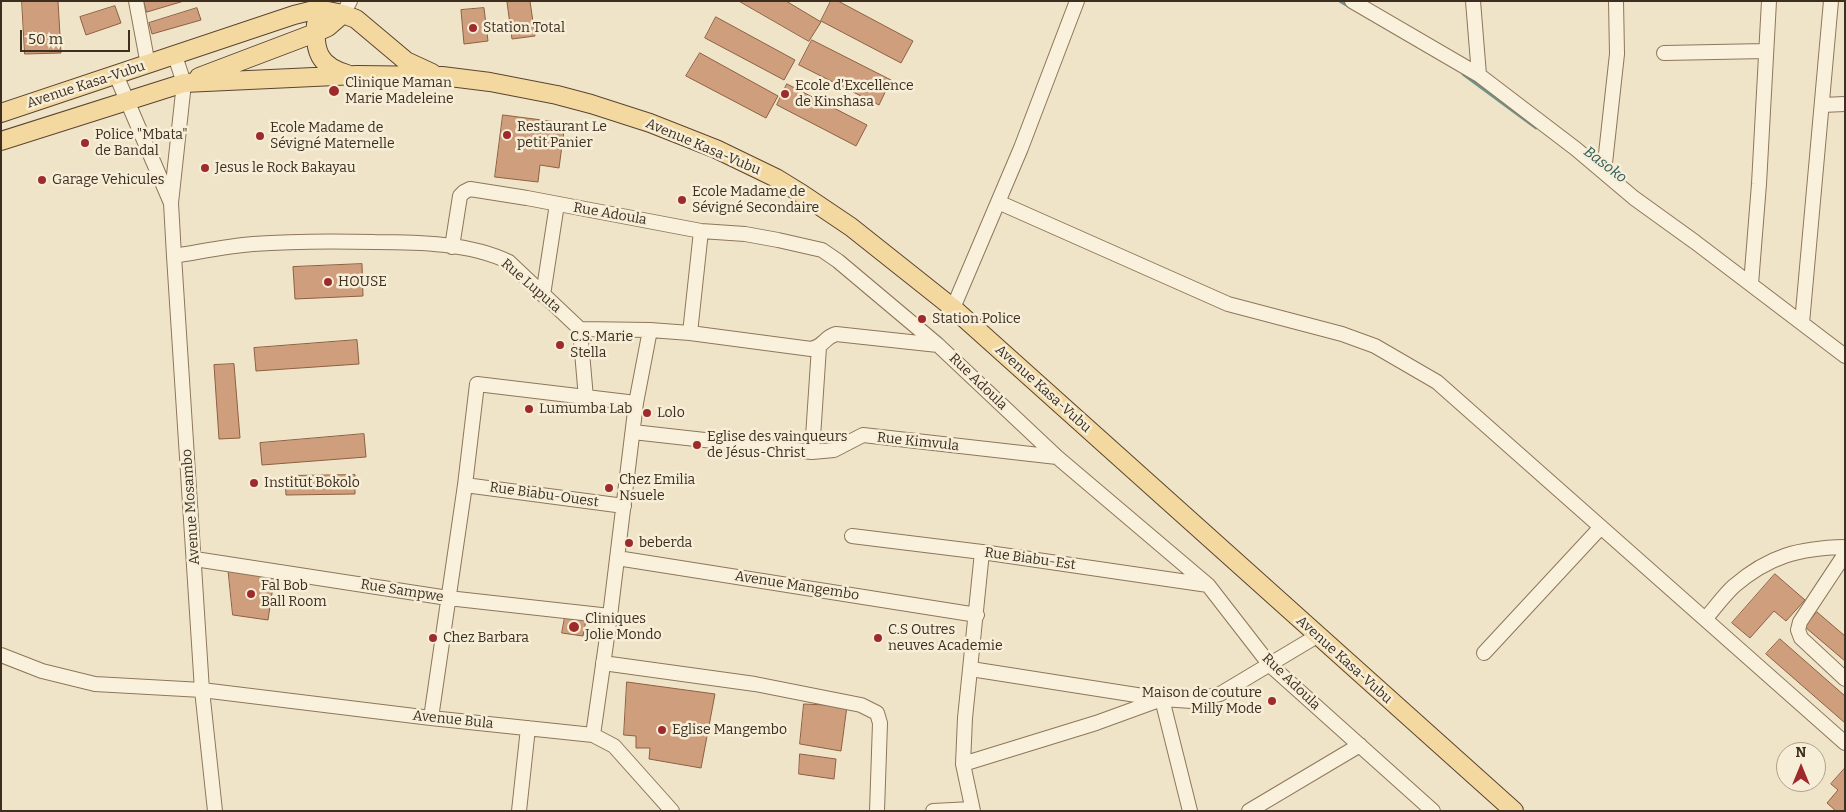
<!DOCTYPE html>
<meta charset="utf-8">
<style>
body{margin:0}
#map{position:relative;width:1846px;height:812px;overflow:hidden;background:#f0e4c8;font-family:Bitter,serif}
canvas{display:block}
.frame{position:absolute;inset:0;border:2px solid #3d2e20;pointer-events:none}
.north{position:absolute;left:1776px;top:742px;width:50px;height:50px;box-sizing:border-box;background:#f7eed8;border:1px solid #ada18e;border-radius:50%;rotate:0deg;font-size:14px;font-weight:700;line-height:20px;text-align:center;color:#3d2e20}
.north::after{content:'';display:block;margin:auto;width:18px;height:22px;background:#9e2a2b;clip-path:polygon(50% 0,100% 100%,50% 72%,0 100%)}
.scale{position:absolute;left:20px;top:30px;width:110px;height:22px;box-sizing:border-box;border:2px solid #3d2e20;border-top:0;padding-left:6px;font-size:15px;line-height:18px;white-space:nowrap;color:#3d2e20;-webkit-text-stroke:4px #f7eed8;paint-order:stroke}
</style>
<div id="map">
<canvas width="1846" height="812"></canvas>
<div class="frame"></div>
<div class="north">N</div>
<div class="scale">50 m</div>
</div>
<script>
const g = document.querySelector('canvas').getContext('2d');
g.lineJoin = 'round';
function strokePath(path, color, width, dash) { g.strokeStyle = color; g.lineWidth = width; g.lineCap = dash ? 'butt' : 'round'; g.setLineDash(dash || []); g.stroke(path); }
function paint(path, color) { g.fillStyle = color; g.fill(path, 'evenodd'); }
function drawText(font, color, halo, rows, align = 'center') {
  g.font = font + ' Bitter,serif'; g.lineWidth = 5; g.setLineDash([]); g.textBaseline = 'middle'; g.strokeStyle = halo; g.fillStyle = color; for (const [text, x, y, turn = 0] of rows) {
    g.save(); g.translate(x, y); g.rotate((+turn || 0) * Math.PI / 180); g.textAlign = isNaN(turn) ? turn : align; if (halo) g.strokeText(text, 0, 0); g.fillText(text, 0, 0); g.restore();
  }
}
const stream = new Path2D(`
 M1341 1 1350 6
 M1464 74 1536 127`);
const building = new Path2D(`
 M22 1H58L61 53 25 54Z
 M144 1H184L147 12Z
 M530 1 535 36 512 39 507 2Z
 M739 1H786L821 22 809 41Z
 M831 1H838L913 41 901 63 821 21Z
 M115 6 121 23 86 35 80 17Z
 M197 8 201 20 152 34 149 23Z
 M484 8 488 41 464 44 461 10Z
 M716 17 795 60 784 80 705 38Z
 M812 40 891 80 879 105 799 65Z
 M700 53 778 96 766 118 686 76Z
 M787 84 867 125 856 146 777 105Z
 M503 115 565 123 559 168 540 165 538 182 495 177Z
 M362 264 363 296 295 299 293 267Z
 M357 340 359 364 256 371 254 348Z
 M234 364 240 438 219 439 214 365Z
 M364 434 366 457 262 465 260 443Z
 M355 475V494L286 495 285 476Z
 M228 567 275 573 268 620 233 615Z
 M1775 574 1805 600 1786 621 1774 611 1750 638 1732 623Z
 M1817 612 1845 636V661L1805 627Z
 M565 617 586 620 583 636 562 633Z
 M1780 639 1845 696V723L1766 654Z
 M627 682 715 694 701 768 649 759 650 748H636V736L624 735Z
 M804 704 847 706 841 751 800 744Z
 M800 754 836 759 834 779 799 774Z
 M1845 768V811H1836L1827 803 1838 790 1831 784Z`);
const minor = new Path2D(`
 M136 1 148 65
 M1352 1 1479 75 1576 149 1634 198 1695 242 1845 356
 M1473 1 1479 75
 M343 14 350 1
 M1664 53 1766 51
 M175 56 184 83 171 203 174 256 202 690 215 811
 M116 75 171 203
 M1822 105 1845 104
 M1604 172 1617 54 1616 1
 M998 202 1228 304 1342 334 1375 346 1437 382 1845 743
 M452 247 460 196 464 192 470 189 527 198 701 231 745 234 778 240 822 250 838 261 938 345 1057 457 1208 585 1270 665 1433 811
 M174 256C200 252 226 246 253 244 293 241 334 241 375 242 417 242 471 243 509 262L580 329 650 330 690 333 811 349C825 346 823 338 836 334L938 345
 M1751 284 1759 184 1769 1
 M543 295 557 204
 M953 308 1021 148 1077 1
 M1802 323 1831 1
 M580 329 586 398
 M690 333 701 231
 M633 432 812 452 834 450 863 435 1057 457
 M812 452 819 347
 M465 485 624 506
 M852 536 982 552 1208 585
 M1845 554 1800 622 1798 630 1801 638 1845 679
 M617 558 977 615
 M195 559 448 598 610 616
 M1706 618C1715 608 1724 595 1734 586 1769 556 1799 548 1845 547
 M1484 653 1601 527
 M1 655 42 671 95 684 202 690 431 718 593 735 614 746 672 811
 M603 663 755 684 861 705 877 713 880 723 877 811
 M971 669 1162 699 1190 811
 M431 718 465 485 477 384 636 403
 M593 735 610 616 636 403 650 330
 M963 764 1096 723 1162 699 1192 701 1220 694 1317 636
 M519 811 528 728
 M933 811 972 809
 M973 811 963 764 965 718 982 552
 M1249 811 1360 745`);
const major = new Path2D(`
 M316 24C314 51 319 66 347 74
 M199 77 315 33 328 27 343 14
 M1 113 294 15 318 9 343 14 356 19 406 61 432 73
 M1 141 184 83 357 75 442 76 490 82 557 95 591 104 650 123 716 149 776 178 802 194 851 227 953 308 1514 811`);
const markers = [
 [473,28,5,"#9e2a2b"],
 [334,91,6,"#9e2a2b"],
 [785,94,5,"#9e2a2b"],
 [507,135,5,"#9e2a2b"],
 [260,136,5,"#9e2a2b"],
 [85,143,5,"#9e2a2b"],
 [205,168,5,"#9e2a2b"],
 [42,180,5,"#9e2a2b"],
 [682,200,5,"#9e2a2b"],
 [328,282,5,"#9e2a2b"],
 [922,319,5,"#9e2a2b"],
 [560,345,5,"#9e2a2b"],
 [529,409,5,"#9e2a2b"],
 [647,413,5,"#9e2a2b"],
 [697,445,5,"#9e2a2b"],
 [254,483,5,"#9e2a2b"],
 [609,488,5,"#9e2a2b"],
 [629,543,5,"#9e2a2b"],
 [251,594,5,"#9e2a2b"],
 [574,627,6,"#9e2a2b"],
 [433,638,5,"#9e2a2b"],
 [878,638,5,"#9e2a2b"],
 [1272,701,5,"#9e2a2b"],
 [662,730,5,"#9e2a2b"]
];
const poiNames = [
 ["Station Total",483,28],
 ["Clinique Maman",345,83],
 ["Marie Madeleine",345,99],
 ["Ecole d'Excellence",795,86],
 ["de Kinshasa",795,102],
 ["Restaurant Le",517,127],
 ["petit Panier",517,143],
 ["Ecole Madame de",270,128],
 ["Sévigné Maternelle",270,144],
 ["Police \"Mbata\"",95,135],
 ["de Bandal",95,151],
 ["Jesus le Rock Bakayau",215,168],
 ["Garage Vehicules",52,180],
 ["Ecole Madame de",692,192],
 ["Sévigné Secondaire",692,208],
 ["HOUSE",338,282],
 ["Station Police",932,319],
 ["C.S. Marie",570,337],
 ["Stella",570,353],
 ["Lumumba Lab",539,409],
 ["Lolo",657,413],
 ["Eglise des vainqueurs",707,437],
 ["de Jésus-Christ",707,453],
 ["Chez Emilia",619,480],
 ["Nsuele",619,496],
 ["Institut Bokolo",264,483],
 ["beberda",639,543],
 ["Fal Bob",261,586],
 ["Ball Room",261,602],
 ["Cliniques",585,619],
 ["Jolie Mondo",585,635],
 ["C.S Outres",888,630],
 ["neuves Academie",888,646],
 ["Chez Barbara",443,638],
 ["Maison de couture",1262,693,"right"],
 ["Milly Mode",1262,709,"right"],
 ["Eglise Mangembo",672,730]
];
const streetNames = [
 ["Avenue Kasa-Vubu",86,85,-18],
 ["Avenue Kasa-Vubu",703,147,23],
 ["Rue Adoula",610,214,10],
 ["Rue Luputa",531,286,41],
 ["Rue Adoula",978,382,44],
 ["Avenue Kasa-Vubu",1043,389,42],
 ["Rue Kimvula",918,442,6],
 ["Rue Biabu-Ouest",544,495,8],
 ["Avenue Mosambo",191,507,-94],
 ["Rue Biabu-Est",1030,559,8],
 ["Avenue Mangembo",797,586,9],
 ["Rue Sampwe",402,591,9],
 ["Avenue Kasa-Vubu",1344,660,42],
 ["Rue Adoula",1291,682,44],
 ["Avenue Bula",453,720,6]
];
const waterNames = [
 ["Basoko",1605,165,37]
];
strokePath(stream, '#6f938a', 4.5);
paint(building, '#cf9f7d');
strokePath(building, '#8d5f41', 1);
strokePath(minor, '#8d765c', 16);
strokePath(major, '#5b4430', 20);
strokePath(minor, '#faf1dc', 14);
strokePath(major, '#f3d9a0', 18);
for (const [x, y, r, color] of markers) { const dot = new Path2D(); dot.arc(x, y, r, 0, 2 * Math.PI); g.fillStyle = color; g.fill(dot); strokePath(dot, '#f7eed8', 2); }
drawText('14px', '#3d2e20', '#f7eed8', poiNames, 'left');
drawText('14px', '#3d2e20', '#f7eed8', streetNames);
drawText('italic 15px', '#2f5d5a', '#f7eed8', waterNames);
</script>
